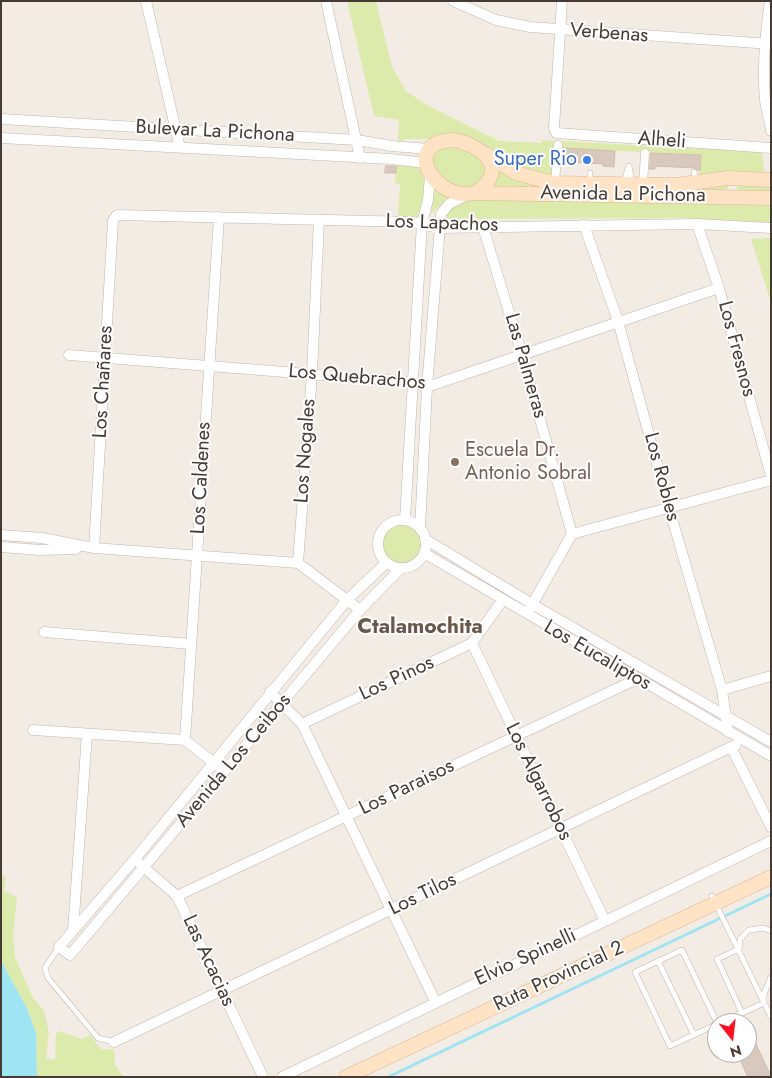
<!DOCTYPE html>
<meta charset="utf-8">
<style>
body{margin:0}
#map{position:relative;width:772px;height:1078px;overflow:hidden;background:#f3ece5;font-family:Jost,sans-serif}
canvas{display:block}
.frame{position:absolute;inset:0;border:2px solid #463b34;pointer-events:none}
.north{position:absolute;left:707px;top:1013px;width:50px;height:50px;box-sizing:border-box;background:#fff;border:1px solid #b5b1ae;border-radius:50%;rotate:164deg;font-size:14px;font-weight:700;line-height:20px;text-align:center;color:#463b34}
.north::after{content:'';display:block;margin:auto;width:18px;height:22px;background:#f12;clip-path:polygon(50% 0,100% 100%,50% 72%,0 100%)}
</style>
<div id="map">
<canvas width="772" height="1078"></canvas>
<div class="frame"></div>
<div class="north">N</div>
</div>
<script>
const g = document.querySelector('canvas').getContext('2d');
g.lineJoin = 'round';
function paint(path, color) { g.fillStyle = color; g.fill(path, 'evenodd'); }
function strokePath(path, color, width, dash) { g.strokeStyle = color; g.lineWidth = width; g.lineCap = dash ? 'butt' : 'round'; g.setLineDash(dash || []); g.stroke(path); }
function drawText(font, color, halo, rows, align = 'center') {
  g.font = font + ' Jost,sans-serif'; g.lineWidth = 4; g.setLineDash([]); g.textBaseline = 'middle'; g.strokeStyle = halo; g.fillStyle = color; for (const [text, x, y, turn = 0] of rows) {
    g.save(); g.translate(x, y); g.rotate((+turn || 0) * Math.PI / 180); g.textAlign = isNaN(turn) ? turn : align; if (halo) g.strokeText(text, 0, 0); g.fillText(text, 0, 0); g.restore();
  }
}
const green = new Path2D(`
 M347 1H376L392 67 406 91 425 104 499 141 542 143V140L762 152 764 170 761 173 699 176 700 155 560 148 553 166 551 178 542 176 443 136 426 139H405L398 143 399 120 374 116Z
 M452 145 481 156 487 171 478 186 469 188 446 184 431 161 437 148Z
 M396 164 418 167C431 181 424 202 417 217H398L400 184 395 183Z
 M497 168 551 188 487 189Z
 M729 183 727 191 678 189Z
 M738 185 771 186V191H736Z
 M435 187 450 196 431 214Z
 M497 198 771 203V223L685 218 447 219 446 217C449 198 483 199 497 198Z
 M771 238V303L751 239Z
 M378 544a24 24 0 1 1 48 0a24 24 0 1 1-48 0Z
 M1 875 6 877 4 891 17 897 13 935 15 957 32 996 44 1011 49 1033 46 1058 55 1060 56 1034 59 1031 82 1039 90 1035 101 1049H114L115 1065 124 1077H37L36 1033 27 1008 1 961Z`);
const water = new Path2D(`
 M1 961 27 1008 36 1033 37 1077H1Z`);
const stream = new Path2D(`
 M388 1077 771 894`);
const building = new Path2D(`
 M563 148 615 151 614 167 603 166V164L570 162V165L562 164Z
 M651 153 701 155 700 171 694 168 655 166V169H650Z
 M386 166H396V173H385Z
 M747 1025 771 1076V1077H748L737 1053H747Z`);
const service = new Path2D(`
 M629 166 632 184
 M694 172 696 182
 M590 183V173
 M623 184 629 166
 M712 896 771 1017
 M59 947 45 968 48 978 98 1038 114 1042
 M658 961 694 1035
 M742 1013 717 959 739 949 740 939 749 930 764 928 771 931
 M717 1023 682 950 635 972 670 1046 717 1024
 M720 1023 764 1003V994L771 977`);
const pedestrian = new Path2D(`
 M555 183 558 145
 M643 184 645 153`);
const minor = new Path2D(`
 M146 1 180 148
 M326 1 360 158
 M453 1 496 20 530 27 771 44
 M562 1 554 128 556 133 771 148
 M770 1C765 34 762 66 765 100 766 110 770 120 771 131
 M1 119 357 140 392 146 429 149
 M1 138 391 159 426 163
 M697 224 719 288 771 476
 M584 225 618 321 669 508 722 690 728 732
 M483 227 522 355 572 534
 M69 355 412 382 427 387 719 288
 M405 520 422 223 428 200 430 176
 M378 544a24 24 0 1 1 48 0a24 24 0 1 1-48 0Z
 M420 529 427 387 441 214 449 204 467 195
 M1 535 42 538 94 548 298 563 360 610
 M425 539 532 604 771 742
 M1 547 40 550 76 549
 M94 548 113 220 117 215 412 222 439 228 697 224 771 228
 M424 553 771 756
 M298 563 312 374 319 220
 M386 563 347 600 134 860 59 947 70 955 360 610 401 568
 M529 610 572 534 771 480
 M44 632 191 644
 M472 643 605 921
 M722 690 771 676
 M270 692 302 724 435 1001
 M302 724 472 643 502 601
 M33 730 185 740 224 771
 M185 740 219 217
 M736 745 731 747 771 827
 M140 864 177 896 263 1077
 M177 896 637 679
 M73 931 87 734
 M114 1042 731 747
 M282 1077 771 841`);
const secondary = new Path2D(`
 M453 140C483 145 511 170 475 193 434 202 400 142 453 140Z
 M486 154 516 173 553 183 677 185 727 178 771 180
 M475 193 771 198
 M346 1077 771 877`);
const markers = [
 [587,160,5,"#3f7fe0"],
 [455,462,5,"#8d6e63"]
];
const streetNames = [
 ["Verbenas",609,34,4],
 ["Bulevar La Pichona",215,132,3],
 ["Alheli",662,141,4],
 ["Avenida La Pichona",623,195,1],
 ["Los Lapachos",442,224,2],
 ["Los Fresnos",736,349,75],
 ["Las Palmeras",525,366,74],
 ["Los Quebrachos",357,378,5],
 ["Los Chañares",104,382,-87],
 ["Los Nogales",306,451,-86],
 ["Los Robles",661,477,75],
 ["Los Caldenes",202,478,-87],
 ["Los Eucaliptos",597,656,30],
 ["Los Pinos",397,679,-25],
 ["Avenida Los Ceibos",234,761,-50],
 ["Los Algarrobos",538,782,64],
 ["Los Paraisos",407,788,-26],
 ["Los Tilos",423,895,-26],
 ["Elvio Spinelli",526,958,-25],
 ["Las Acacias",208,961,65],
 ["Ruta Provincial 2",559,977,-25]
];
const shopNames = [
 ["Super Rio",577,160]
];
const educationNames = [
 ["Escuela Dr.",465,451],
 ["Antonio Sobral",465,474]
];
const neighbourhoodNames = [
 ["Ctalamochita",420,628]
];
paint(green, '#dceaac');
paint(water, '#9ee4f3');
strokePath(stream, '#9ee4f3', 3);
paint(building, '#d9c8bd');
strokePath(building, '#d1bbad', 1);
strokePath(service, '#c2b4aa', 6);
strokePath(pedestrian, '#c2b4aa', 9);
strokePath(minor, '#c2b4aa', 11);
strokePath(secondary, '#d9b895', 15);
strokePath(service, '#fff', 5);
strokePath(pedestrian, '#fff', 8);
strokePath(minor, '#fff', 10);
strokePath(secondary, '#ffe3c4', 14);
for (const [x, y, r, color] of markers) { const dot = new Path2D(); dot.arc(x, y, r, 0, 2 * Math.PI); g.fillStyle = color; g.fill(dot); strokePath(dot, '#fff', 2); }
drawText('20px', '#463b34', '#fff', streetNames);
drawText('20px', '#366cbe', '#fff', shopNames, 'right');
drawText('20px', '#785e54', '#fff', educationNames, 'left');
drawText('bold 21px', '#6a574b', '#fff', neighbourhoodNames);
</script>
